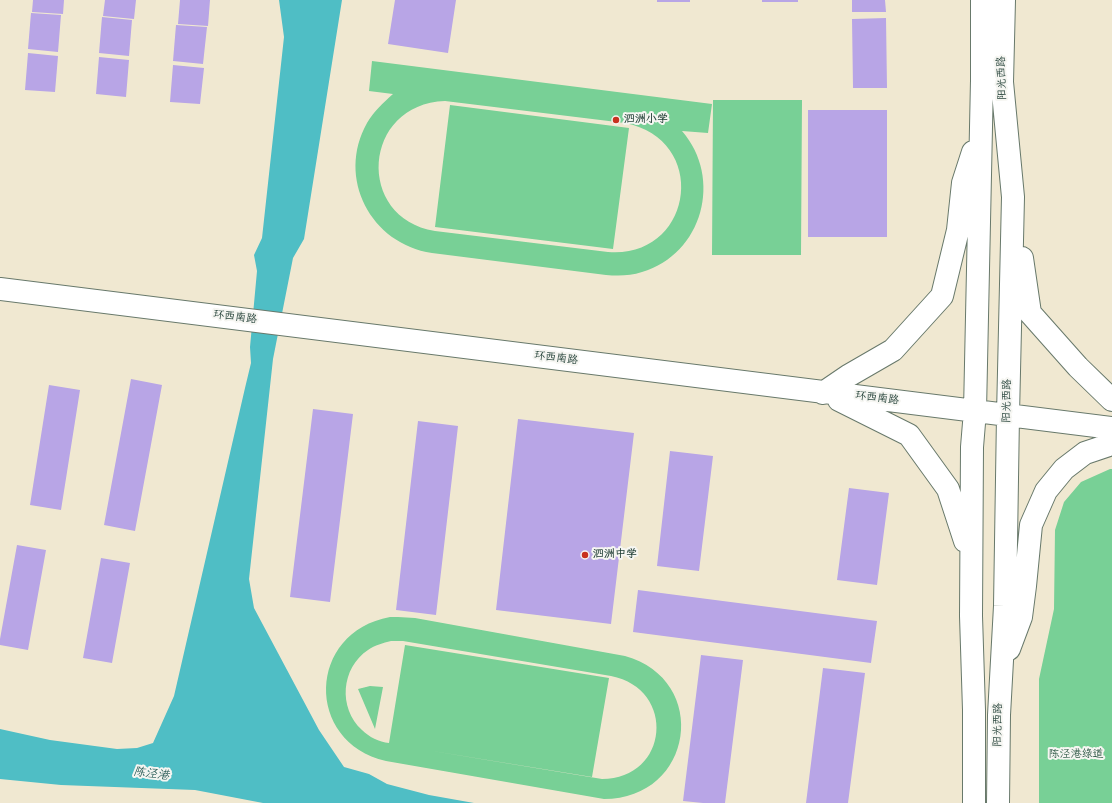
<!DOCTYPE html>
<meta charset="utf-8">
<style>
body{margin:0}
canvas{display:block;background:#f0e8d1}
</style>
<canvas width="1112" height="803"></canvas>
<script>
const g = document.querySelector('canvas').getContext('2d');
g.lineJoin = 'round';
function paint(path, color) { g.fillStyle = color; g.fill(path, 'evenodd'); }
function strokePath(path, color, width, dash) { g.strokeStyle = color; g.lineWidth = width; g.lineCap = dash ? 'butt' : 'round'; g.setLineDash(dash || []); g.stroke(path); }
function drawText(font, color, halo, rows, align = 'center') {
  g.font = font + ' Kalam,"LXGW WenKai TC",sans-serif'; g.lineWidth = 4; g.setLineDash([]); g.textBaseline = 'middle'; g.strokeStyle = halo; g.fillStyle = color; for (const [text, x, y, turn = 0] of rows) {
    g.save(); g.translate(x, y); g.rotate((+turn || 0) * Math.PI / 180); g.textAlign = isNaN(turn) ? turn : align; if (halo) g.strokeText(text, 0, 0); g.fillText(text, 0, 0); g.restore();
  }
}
const green = new Path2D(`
 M372 61 712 104 708 133 682 131C723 178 703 254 642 272 630 276 618 276 606 275L432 253C371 244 336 178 367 123 374 111 383 103 393 94L369 91ZM445 101 625 123C711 140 693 259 608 252L435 231C355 218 362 104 445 101Z
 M713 100H802L801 255H712Z
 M450 105 629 128 613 249 435 227Z
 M1110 469H1112V803H1039V679L1054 609 1055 530 1064 502 1081 482Z
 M390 617H398L415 618 625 656C711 680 694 799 604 799L386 761C304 742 307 632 390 617ZM391 641H403L611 676C677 689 669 779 602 779L420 749 592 777 609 678 405 645 389 743C379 742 369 737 362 730 338 708 341 668 368 650 375 645 383 643 391 641Z
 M370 686 383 687 375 729 358 689Z`);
const water = new Path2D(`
 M279 0H342L304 239 293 258 273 359 249 579 254 608 319 730 344 767 369 774 387 784 429 795 474 803H263L195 790 61 785 0 779V729L50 740 117 749 137 748 153 743 174 696 245 388 251 363 250 347 257 271 254 255 262 238 284 37Z`);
const building = new Path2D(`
 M33 0H64L63 14 32 12Z
 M105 0H136L134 19 103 16Z
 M180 0H210L208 26 178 24Z
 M395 0H456L448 53 388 44Z
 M657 0H690V2H657Z
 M762 0H798V2H762Z
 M852 0H885L886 12H852Z
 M31 13 61 15 58 52 28 49Z
 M102 17 132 20 129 56 99 53Z
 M886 18 887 88H853L852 19Z
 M176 25 207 27 203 64 173 61Z
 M28 53 58 56 55 92 25 90Z
 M99 57 129 60 126 97 96 94Z
 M173 65 204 68 200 104 170 102Z
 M808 110H887V237H808Z
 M131 379 162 385 135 531 104 525Z
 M49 385 80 390 61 510 30 505Z
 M313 409 353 414 330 602 290 597Z
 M518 419 634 433 611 624 496 610Z
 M418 421 458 426 436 615 396 610Z
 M670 451 713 456 699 571 657 566Z
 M849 488 889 493 877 585 837 580Z
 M17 545 46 550 28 650 0 645V639Z
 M101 558 130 563 112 663 83 658Z
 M638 590 877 621 871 663 633 632Z
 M701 655 743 660 725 803H703L683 801Z
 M823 668 865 673 848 803H806Z`);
const secondary = new Path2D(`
 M1022 258 1030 313 1078 367 1112 400
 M0 289 1112 428
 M823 393 848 376 893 350 942 296 958 230 963 183 973 152
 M839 400 909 435 948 489 965 541
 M1009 649 1021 617 1025 586 1031 525 1046 491 1064 469 1085 453 1112 444
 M974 803V710L971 616 972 447 975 411 982 80V0
 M998 803 999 715 1005 606 1008 415 1013 197 1002 82 1004 0`);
const markers = [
 [616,120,4,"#c8321e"],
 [585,555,4,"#c8321e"]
];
const streetNames = [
 ["阳光西路",1003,78,-92],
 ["环西南路",235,318,7],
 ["环西南路",556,359,7],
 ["环西南路",877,399,7],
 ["阳光西路",1008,401,-89],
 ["阳光西路",999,725,-89]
];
const poiNames = [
 ["泗洲小学",624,120],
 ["泗洲中学",593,555]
];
const parkNames = [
 ["陈泾港绿道",1076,755]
];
const waterNames = [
 ["陈泾港",151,775,7]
];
paint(green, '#78d096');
paint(water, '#4fbec5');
paint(building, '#b8a5e6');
strokePath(secondary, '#68796b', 24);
strokePath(secondary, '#fff', 22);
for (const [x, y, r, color] of markers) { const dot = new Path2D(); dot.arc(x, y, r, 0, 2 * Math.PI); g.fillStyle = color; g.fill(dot); strokePath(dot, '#f6f6f2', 1.5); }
drawText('11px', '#1f3d34', '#f6f6f2', streetNames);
drawText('bold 11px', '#1f3d34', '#f6f6f2', poiNames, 'left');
drawText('11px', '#315a48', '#f6f6f2', parkNames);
drawText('italic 12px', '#2b5d58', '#f6f6f2', waterNames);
</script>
